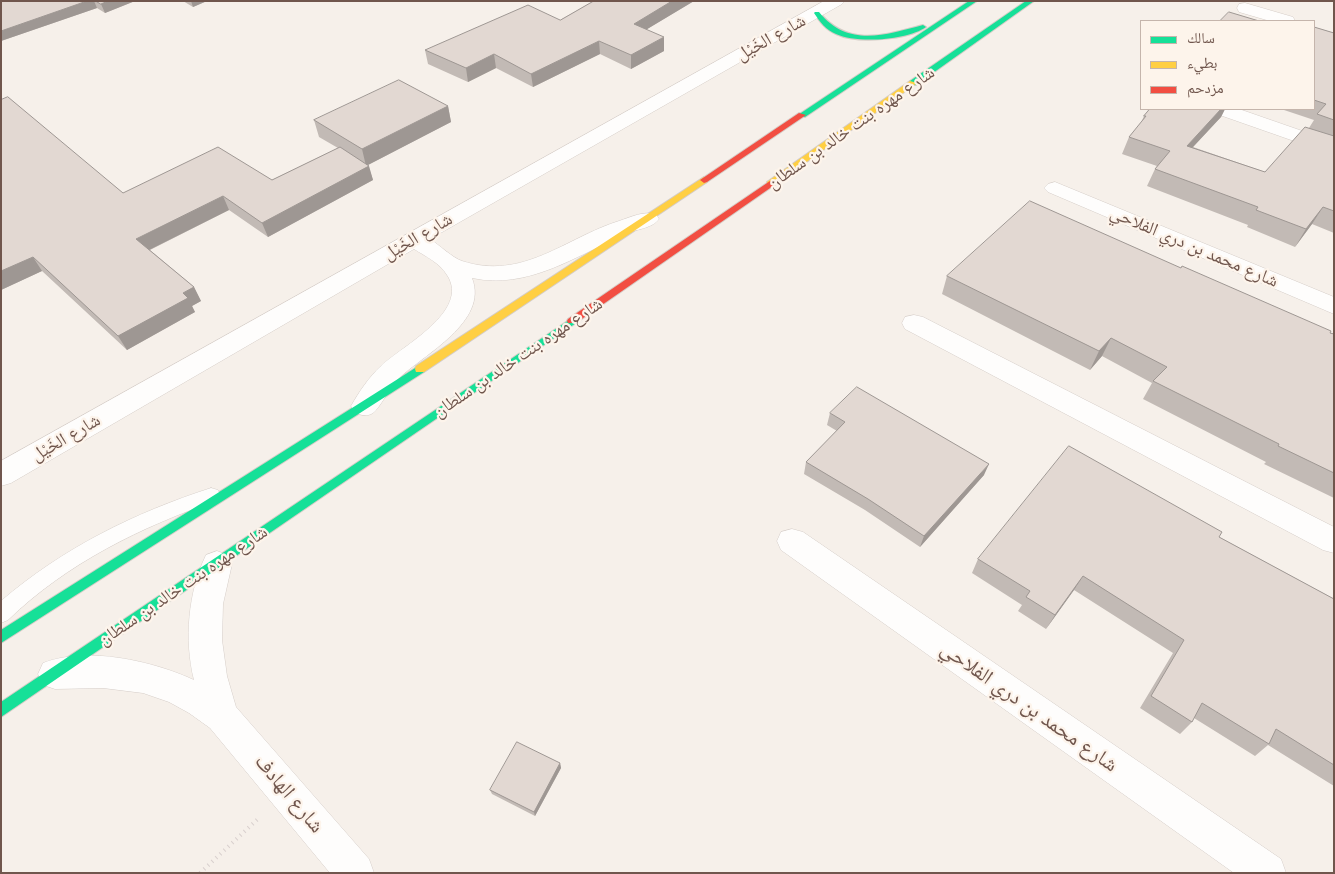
<!DOCTYPE html>
<meta charset="utf-8">
<style>
body{margin:0}
#map{position:relative;width:1335px;height:874px;overflow:hidden;background:#f6f0ea;font-family:"PT Sans","Noto Naskh Arabic",sans-serif}
canvas{display:block}
.frame{position:absolute;inset:0;border:2px solid #70564d;pointer-events:none}
.legend{position:absolute;left:1140px;top:20px;width:175px;height:90px;box-sizing:border-box;background:#fdf4eb;border:1px solid #c5b5ac;margin:0;padding:6px 9px;list-style:none;font-size:15px;color:#70564d}
.legend li{display:flex;align-items:center;gap:10px;height:25px}
.legend b{width:25px;border:1px solid #c5b5ac}
</style>
<div id="map">
<canvas width="1335" height="874"></canvas>
<div class="frame"></div>
<ul class="legend">
<li><b style="height:6px;background:#16e098"></b>سالك</li>
<li><b style="height:6px;background:#ffcf43"></b>بطيء</li>
<li><b style="height:6px;background:#f24e42"></b>مزدحم</li>
</ul>
</div>
<script>
const g = document.querySelector('canvas').getContext('2d');
g.lineJoin = 'round';
function strokePath(path, color, width, dash) { g.strokeStyle = color; g.lineWidth = width; g.lineCap = dash ? 'butt' : 'round'; g.setLineDash(dash || []); g.stroke(path); }
function paint(path, color) { g.fillStyle = color; g.fill(path, 'evenodd'); }
function drawText(font, color, halo, rows, align = 'center') {
  g.font = font + ' "PT Sans","Noto Naskh Arabic",sans-serif'; g.lineWidth = 4.5; g.setLineDash([]); g.textBaseline = 'middle'; g.strokeStyle = halo; g.fillStyle = color; for (const [text, x, y, turn = 0] of rows) {
    g.save(); g.translate(x, y); g.rotate((+turn || 0) * Math.PI / 180); g.textAlign = isNaN(turn) ? turn : align; if (halo) g.strokeText(text, 0, 0); g.fillText(text, 0, 0); g.restore();
  }
}
const path = new Path2D(`
 M200 873 260 817`);
const lane = new Path2D(`
 M211 488 218 490 220 495 218 500C141 527 67 563 8 620L1 623V601C63 548 134 513 211 488Z`);
const street = new Path2D(`
 M824 1H844L842 4 430 239C439 245 453 258 462 261 523 281 565 238 619 221 631 217 643 211 656 214L659 219C652 229 635 229 625 234 576 256 528 290 472 278 489 322 424 354 398 379 390 387 380 408 373 413 367 417 361 415 355 413L351 406C359 392 369 377 381 366 402 346 471 311 447 275 440 263 425 256 414 249L11 483 1 486V461Z
 M1245 3 1293 17 1295 21H1270L1239 12 1237 8 1239 4Z
 M1211 109H1239L1334 142V155L1214 113Z
 M1055 182 1334 297V314L1048 192 1044 188 1048 184Z
 M914 315 923 317 1334 527V553L1323 550 905 329 902 323 905 317Z
 M792 529 803 532 1281 859 1286 873H1234L781 550 777 541 781 532Z
 M217 551 228 555 232 564 223 604 222 640 227 676 236 707 369 859 374 873H330L210 728 189 713 169 702 143 693 103 688 55 689 43 685 38 674 43 663C87 646 153 661 194 680 184 640 188 592 206 555Z`);
const fast = new Path2D(`
 M969 1H977L805 117 798 115Z
 M1026 1H1034L916 85H910V81Z
 M815 12H819C848 48 885 35 923 25L926 27C908 40 857 44 836 34 826 30 820 22 814 13Z
 M572 318 576 319 577 321 576 323 1 717V702Z
 M420 365 425 369 424 372 1 643V630Z`);
const slow = new Path2D(`
 M910 81 917 83 773 186H767V182Z
 M704 177 707 178V182L424 372H416L415 369 416 366Z`);
const jam = new Path2D(`
 M799 113 806 115 707 182 704 183 700 180Z
 M770 181 773 182V186L576 323H568L567 321 568 319Z`);
const wall = new Path2D(`
 M1 1H135L105 13 97 8 1 41Z
 M183 1H207L193 7Z
 M594 1H694L647 29 664 51 631 69 600 54 533 87 496 68 468 82 428 64 425 50 560 20Z
 M1314 27 1334 33V233L1312 224 1295 247 1247 227 1248 225 1147 186 1155 169 1157 166 1122 154 1129 137 1141 123 1144 116 1150 109H1225L1221 117 1193 147 1265 172 1309 128 1314 120 1281 109H1314Z
 M1 100 123 193 272 180 338 148 319 137 314 120 448 106 451 122 368 165 373 180 268 237 229 210 150 250 194 287 201 301 192 306 195 312 127 350 42 271 1 290Z
 M947 276 1330 333 1334 334V498L1264 464 1266 462 1143 399 1152 383 1102 356 1090 370 942 294Z
 M830 413 984 475 920 547 865 510 804 474 806 462 837 431 827 425Z
 M1219 537 1334 599V786L1268 745 1255 756 1194 718 1192 722 1180 734 1140 708 1173 653 1074 590 1046 629 1018 611 1022 605 972 573 978 559Z
 M560 763 561 768 535 816 492 794 490 790Z`);
const shadedWall = new Path2D(`
 M87 1H94L97 8 1 41V31Z
 M108 1H135L105 13 101 4Z
 M191 1H207L193 7Z
 M672 1H694L634 37V24Z
 M664 37V51L631 69V55Z
 M599 41 600 54 533 87 531 74Z
 M494 54 496 68 468 82 466 68Z
 M448 106 451 122 366 166 362 149Z
 M1221 109H1225L1221 117 1179 162 1187 146Z
 M369 166 373 180 268 237 262 223Z
 M223 196 229 210 143 253 136 239Z
 M1323 207 1312 224 1295 247 1306 229Z
 M33 257 42 271 1 290V271Z
 M194 287 201 301 192 306 195 312 127 350 118 336 183 293Z
 M1111 338 1102 356 1090 370 1099 351Z
 M989 464 984 475 920 547 924 536Z
 M1083 576 1074 590 1046 629 1055 615Z
 M560 763 561 768 535 816 534 812Z`);
const building = new Path2D(`
 M1 1H87L1 31Z
 M96 1H108L101 4Z
 M594 1H672L634 24 664 37 631 55 599 41 531 74 494 54 466 68 425 50 528 5 560 20Z
 M1229 12 1259 21H1220Z
 M1314 27 1334 33V120L1317 114 1326 104 1314 100Z
 M399 80 448 106 362 149 314 120Z
 M8 97 123 193 218 147 272 180 340 147 369 166 262 223 223 196 136 239 194 287 183 293 188 298 118 336 33 257 1 271V100Z
 M1150 109H1221L1187 146 1265 172 1305 127 1334 136V211L1323 207 1306 229 1256 210 1258 207 1155 169 1170 151 1129 137 1146 116H1144Z
 M1030 201 1181 268 1182 266 1331 331 1330 333 1334 334V473L1278 446 1279 444 1153 381 1167 367 1111 338 1099 351 947 276Z
 M857 387 989 464 924 536 868 499 806 462 845 422 830 413Z
 M1069 446 1222 532 1219 537 1334 599V765L1276 729 1269 744 1202 703 1192 722 1151 696 1184 640 1083 576 1055 615 1026 597 1030 591 978 559Z
 M517 742 560 763 534 812 490 790Z`);
const streetNames = [
 ["شارع الخَيْل",771,38,-29],
 ["شارع مهره بنت خالد بن سلطان",851,128,-35],
 ["شارع الخَيْل",418,237,-30],
 ["شارع محمد بن دري الفلاحي",1194,247,23],
 ["شارع مهره بنت خالد بن سلطان",518,358,-34],
 ["شارع الخَيْل",66,438,-30],
 ["شارع مهره بنت خالد بن سلطان",183,586,-34]
];
const nearStreetnames = [
 ["شارع محمد بن دري الفلاحي",1029,707,35],
 ["شارع الهادف",289,794,50]
];
strokePath(lane, '#d5cdc8', 1);
strokePath(street, '#d5cdc8', 1);
strokePath(fast, '#d4ccc6', 2);
strokePath(slow, '#d4ccc6', 2);
strokePath(jam, '#d4ccc6', 2);
strokePath(path, '#d9d0ce', 4, [1, 4.5]);
paint(lane, '#fefdfc');
paint(street, '#fefdfc');
paint(fast, '#16e098');
paint(slow, '#ffcf43');
paint(jam, '#f24e42');
paint(wall, '#c2bab5');
paint(shadedWall, '#9e9793');
paint(building, '#e2d8d2');
strokePath(building, '#9e9793', 1);
drawText('18px', '#70564d', '#fdf4eb', streetNames);
drawText('21px', '#70564d', '#fdf4eb', nearStreetnames);
</script>
